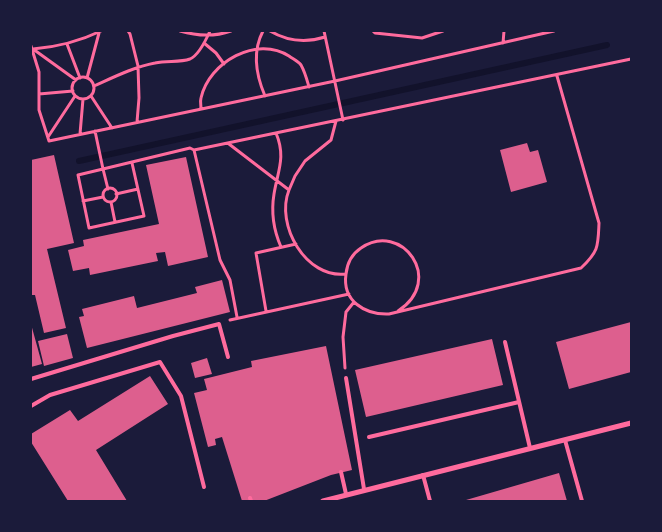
<!DOCTYPE html>
<style>
body{margin:0}
#map{position:relative;width:662px;height:532px;overflow:hidden;background:#1b1b3a;font-family:"DejaVu Sans",sans-serif}
canvas{display:block}
.frame{position:absolute;inset:0;border:32px solid #1b1b3a;pointer-events:none}
</style>
<div id="map">
<canvas width="662" height="532"></canvas>
<div class="frame"></div>
</div>
<script>
const g = document.querySelector('canvas').getContext('2d');
g.lineJoin = 'round';
function strokePath(path, color, width, dash) { g.strokeStyle = color; g.lineWidth = width; g.lineCap = dash ? 'butt' : 'round'; g.setLineDash(dash || []); g.stroke(path); }
function paint(path, color) { g.fillStyle = color; g.fill(path, 'evenodd'); }
const stream = new Path2D(`
 M79 161 607 45`);
const building = new Path2D(`
 M527 143 530 152 538 150 547 182 511 192 500 150Z
 M54 155 74 243 47 249 66 328 44 333 35 295H31V160Z
 M186 157 208 257 168 266 165 252 156 253 158 261 90 275 89 268 73 271 68 250 84 246 83 240 159 224 146 165Z
 M222 280 230 312 87 348 79 317 84 316 82 309 134 296 137 308 197 293 195 287Z
 M631 322V372L569 389 556 342Z
 M31 324 42 364 31 367Z
 M67 334 73 358 44 366 38 341Z
 M492 339 503 385 366 417 355 370Z
 M326 346 352 470 331 475 264 501H242L222 437 215 439 216 445 208 447 194 393 207 390 204 379 252 367 251 361Z
 M207 358 212 374 195 378 191 363Z
 M150 376 168 404 96 450 127 501H68L31 442V434L70 410 78 421Z
 M559 473 567 501H466V500Z`);
const path = new Path2D(`
 M128 31 130 34 138 66 139 98 137 122
 M180 31C197 36 214 37 231 31
 M263 31C252 52 256 75 265 96
 M270 31C287 41 306 43 325 37
 M324 31 343 120
 M373 31 375 33 422 38 443 31
 M204 43 216 53 224 64
 M503 43 504 31
 M67 44 80 78
 M31 46 39 72V110L49 141 335 81 554 31
 M33 49C57 47 78 42 101 31
 M33 49 76 80
 M72 88a11 11 0 1 1 22 0a11 11 0 1 1-22 0Z
 M87 78 99 33
 M94 86C114 77 134 67 155 63 167 60 179 63 190 59 199 55 206 40 210 31
 M39 94 73 91
 M91 96 112 128
 M201 109C201 105 200 101 201 98 209 62 257 35 289 56 293 59 298 61 301 65 305 72 307 80 309 87
 M95 131 103 169 190 148 194 150 631 59
 M276 133C286 157 278 170 274 194 271 212 274 231 281 247
 M80 134 83 99
 M48 137 75 96
 M229 144 289 190C275 225 306 279 346 274
 M194 150 220 260 230 280 237 317
 M103 195a7 7 0 1 1 14 0a7 7 0 1 1-14 0Z
 M108 189 103 169 78 175 89 228 144 216 132 163
 M289 190 295 176 305 161 331 140 336 121
 M116 194 138 189
 M83 201 103 197
 M111 202 115 222
 M266 311 256 253 296 244
 M398 311C446 280 401 220 361 248 352 254 347 264 346 274 342 301 365 315 389 314L581 268C599 251 598 246 599 223L557 76
 M230 320 349 294
 M345 368 343 337 346 312 354 302`);
const service = new Path2D(`
 M505 342 530 448
 M346 378 364 489
 M31 379 173 336 219 324 228 357
 M31 406 50 395 160 362 181 396 204 487
 M369 437 519 402
 M565 440 582 501
 M341 472 346 494
 M423 475 430 501
 M250 498 251 501`);
const minor = new Path2D(`
 M323 501 631 423`);
strokePath(stream, '#12122b', 6);
paint(building, '#dd5f8e');
strokePath(path, '#ff6b9d', 3);
strokePath(service, '#ff6b9d', 4);
strokePath(minor, '#ff6b9d', 5);
</script>
